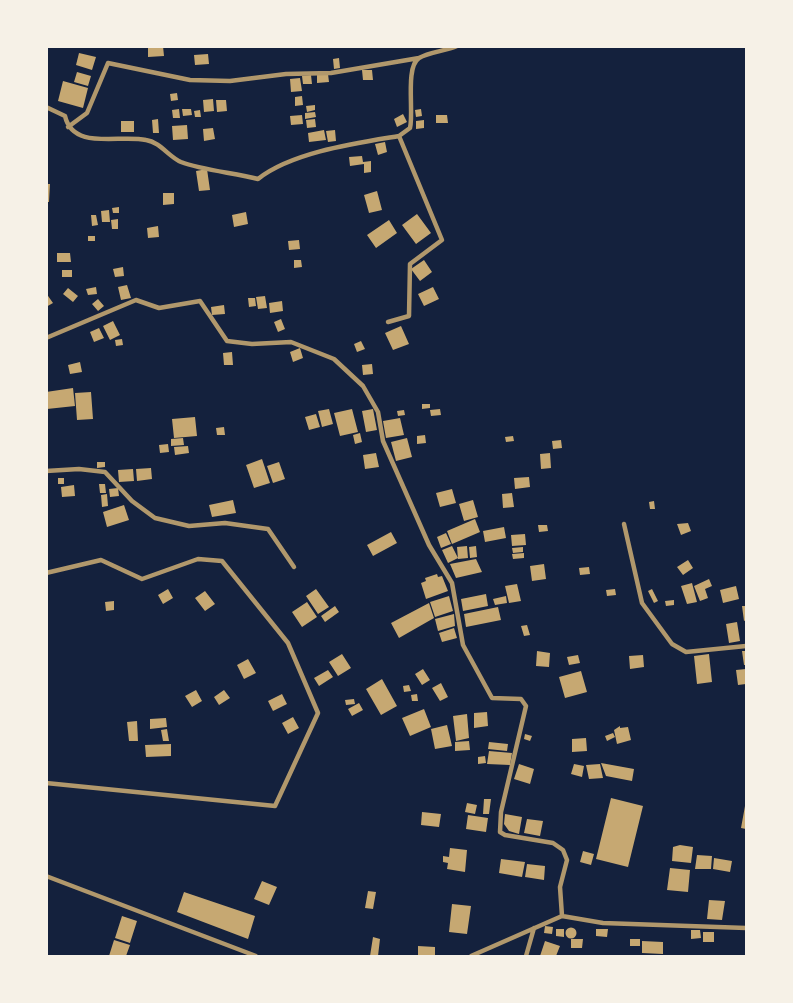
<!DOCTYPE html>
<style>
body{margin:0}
#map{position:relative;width:793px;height:1003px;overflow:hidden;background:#14213d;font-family:"Titillium Web",sans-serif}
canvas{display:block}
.frame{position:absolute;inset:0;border:48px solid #f6f1e7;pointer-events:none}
</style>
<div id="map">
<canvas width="793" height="1003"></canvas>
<div class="frame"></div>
</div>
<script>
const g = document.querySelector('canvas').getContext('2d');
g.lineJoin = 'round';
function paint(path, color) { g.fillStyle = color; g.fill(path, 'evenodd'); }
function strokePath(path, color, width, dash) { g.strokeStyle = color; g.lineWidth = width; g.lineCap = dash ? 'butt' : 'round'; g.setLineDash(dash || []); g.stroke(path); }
const building = new Path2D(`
 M148 46H163L164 56 148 57Z
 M79 53 96 57 92 70 76 65Z
 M208 54 209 64 195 65 194 55Z
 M339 58 340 68 334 69 333 59Z
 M362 70H372L373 80H363Z
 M77 72 91 76 88 86 74 82Z
 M328 74 329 82 317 83V75Z
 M311 75 312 84H303L302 76Z
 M300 78 302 91 291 92 290 79Z
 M63 81 88 88 83 108 58 101Z
 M177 93 178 100 171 101 170 94Z
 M302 96 303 105 295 106V97Z
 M213 99 214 111 204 112 203 100Z
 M216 100H226L227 111 217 112Z
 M315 105V110L307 112 306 106Z
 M179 109 180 118H173L172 110Z
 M182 109H191L192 115 183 116Z
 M421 109 422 116 416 117 415 110Z
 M200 110 201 117H195L194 111Z
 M315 112 316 117 305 119V113Z
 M403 114 407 122 397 127 394 119Z
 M302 115 303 124 291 125 290 116Z
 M436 115H447L448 123H436Z
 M158 119 159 133H153L152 120Z
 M315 119 316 127 307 128 306 120Z
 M424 120V128L416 129V121Z
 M121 121H134V132H121Z
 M187 125 188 139 173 140 172 126Z
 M213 128 215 139 204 141 203 129Z
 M324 130 326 140 309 142 308 133Z
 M335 130 336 141 328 142 326 131Z
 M385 142 387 152 378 155 375 144Z
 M362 156 363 162 371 161V172L364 173V164L350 166 349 157Z
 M207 169 210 190 199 191 196 171Z
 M46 184H50L49 202H46Z
 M377 191 382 210 369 213 364 195Z
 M163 193H174V204L163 205Z
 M119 207V213H113L112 208Z
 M109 210 110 222H102L101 211Z
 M246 212 248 224 234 227 232 215Z
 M417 214 431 233 416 244 402 225Z
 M91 215H96L98 225 92 226Z
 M118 219V229H112L111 220Z
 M389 220 397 233 376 248 367 235Z
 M158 226 159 237 148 238 147 228Z
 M88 236H95V241H88Z
 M299 240 300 249 289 250 288 241Z
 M57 253H70L71 262H57Z
 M294 260H301L302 267 294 268Z
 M424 260 432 272 420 281 411 269Z
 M123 267 124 276 115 277 113 269Z
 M62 270H72V277H62Z
 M127 285 131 298 121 300 118 287Z
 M96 287 97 294 88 295 86 289Z
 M433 287 439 299 424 306 418 294Z
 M68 288 78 296 73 302 63 294Z
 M46 293 53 303 46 307Z
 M265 296 267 308 258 309 256 297Z
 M248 298H255L256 306 249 307Z
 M98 299 104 306 98 311 92 304Z
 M282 301 283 311 270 313 269 303Z
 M224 305 225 314 212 315 211 307Z
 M281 319 285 329 278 332 274 322Z
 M113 321 120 335 110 340 103 326Z
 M401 326 409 344 393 350 385 333Z
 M99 328 104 338 94 342 90 332Z
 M122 339 123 345 116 346 115 340Z
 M361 341 365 349 357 352 354 344Z
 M300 348 303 358 293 362 290 352Z
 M232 352 233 365H224L223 353Z
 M80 362 82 372 70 374 68 365Z
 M372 364 373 374 363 375 362 365Z
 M73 388 75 406 47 409 46 392Z
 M91 392 93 419 77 420 75 393Z
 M422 404H430V408L422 409Z
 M329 409 333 424 322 427 318 411Z
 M352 409 358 432 340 436 334 413Z
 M373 409 377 430 366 432 362 411Z
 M440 409 441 415 431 416 430 410Z
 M404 410 405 415 398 416 397 411Z
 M316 414 320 427 309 430 305 417Z
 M195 417 197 436 174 438 172 419Z
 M400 418 404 435 386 438 383 421Z
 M224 427 225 435H217L216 428Z
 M360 433 362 442 355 444 353 435Z
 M425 435 426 443 417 444V436Z
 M513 436 514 441 506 442 505 437Z
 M183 438 184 445 171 446V439Z
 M407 438 412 457 396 461 391 442Z
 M561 440 562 448 553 449 552 441Z
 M168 444 169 452 160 453 159 445Z
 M188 446 189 453 175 455 174 447Z
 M376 453 379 467 365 469 363 455Z
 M550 453 551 468 541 469 540 454Z
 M262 459 270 483 254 488 246 465Z
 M97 462H105V467L97 468Z
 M279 462 285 479 273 483 267 466Z
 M151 468 152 479 137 481 136 469Z
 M133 469 134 481 119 482 118 470Z
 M529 477 530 487 515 489 514 478Z
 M58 478H64V484H58Z
 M99 484H105L106 493H100Z
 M74 485 75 496 62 497 61 487Z
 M118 488 119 496 110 497 109 489Z
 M452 489 456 503 440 507 436 493Z
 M512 493 514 507 503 508 502 494Z
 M107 494 108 506 102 507 101 495Z
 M233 500 236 513 212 517 209 505Z
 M473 500 478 517 464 521 459 504Z
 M654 501 655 509H650L649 502Z
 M124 505 129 520 107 527 103 512Z
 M475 519 480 532 452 544 447 531Z
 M688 523 691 531 681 535 677 524Z
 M538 525H547L548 531 539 532Z
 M504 527 506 538 485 542 483 531Z
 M391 532 397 543 373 556 367 545Z
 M446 533 451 544 441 548 437 537Z
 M525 534 526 545 512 546 511 535Z
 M452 546 458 558 448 563 442 550Z
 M467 546 468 558 458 559 457 547Z
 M476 546 477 557 470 558 469 547Z
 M523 547V552L513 553 512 548Z
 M524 553V558L513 559 512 554Z
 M476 559 482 572 456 578 450 564Z
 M688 560 693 568 683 575 677 567Z
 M544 564 546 579 532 581 530 566Z
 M589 567 590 574 580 575 579 568Z
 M437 574 438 577 442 576 448 591 426 599 421 583 426 581 425 578Z
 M709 579 712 586 705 589 708 598 700 601 694 586Z
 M692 583 697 602 687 604 681 586Z
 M517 584 521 601 509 603 505 586Z
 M736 586 739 599 723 603 720 590Z
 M168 589 173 598 163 604 158 595Z
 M316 589 329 607 318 614 306 596Z
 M615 589 616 595 607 596 606 590Z
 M652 589 658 601 654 603 648 591Z
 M205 591 215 604 205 611 195 598Z
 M486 594 488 606 463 611 461 599Z
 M449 596 453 611 435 617 430 602Z
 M506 596 507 603 495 605 493 599Z
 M674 600V605L666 606 665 601Z
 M114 601V610L106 611 105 602Z
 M307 602 317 617 302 627 292 612Z
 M429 603 434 618 399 638 391 623Z
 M335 606 339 612 325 622 321 616Z
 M742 606H746V620L744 621Z
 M498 607 501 620 466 627 464 614Z
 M454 614 455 626 438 631 435 619Z
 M737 622 740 641 729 643 726 624Z
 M527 625 530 635 524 636 521 626Z
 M454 628 457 638 442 642 439 633Z
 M537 651 550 653 549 667 536 666Z
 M742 651H746V665H744Z
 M342 654 351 668 338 676 329 662Z
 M709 654 712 682 697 684 694 656Z
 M578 655 580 663 569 665 567 657Z
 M643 655 644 667 630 669 629 656Z
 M248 659 256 673 244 679 237 665Z
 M423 669 430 680 422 685 415 674Z
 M746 669V684L738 685 736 670Z
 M328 670 333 677 319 686 314 678Z
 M581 671 587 692 565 698 559 677Z
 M382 679 397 706 381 715 366 689Z
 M441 683 448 697 440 701 432 688Z
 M409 685 411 691 404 692 403 686Z
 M196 690 202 701 192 707 185 696Z
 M224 690 230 698 219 705 214 697Z
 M282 694 287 704 273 711 268 701Z
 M417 694 418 701H412L411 695Z
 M354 699 355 704 346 705 345 700Z
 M359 703 363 710 352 716 348 709Z
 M424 709 431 727 410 736 402 718Z
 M487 712 488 726 474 728V713Z
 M467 714 469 738 456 741 453 716Z
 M293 717 299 728 288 734 282 723Z
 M166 718 167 727 150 729V719Z
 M137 721 138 741H129L127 722Z
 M447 725 452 746 435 749 431 729Z
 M620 726V728L628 727 631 740 617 744 614 730Z
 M167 729 169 741H163L161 730Z
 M613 733 615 737 607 741 605 736Z
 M525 734 532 736 530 741 524 739Z
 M586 738 587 751 572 752V739Z
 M469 741 470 750 455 751V742Z
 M489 742 508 744 507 751 488 749Z
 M171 744V756L146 757 145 745Z
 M489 751 512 753 510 765 487 764Z
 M485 756 486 763 478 764V757Z
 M601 763 634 769 632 781 606 776Z
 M519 764 534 769 530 784 514 779Z
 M574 764 584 766 582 777 571 774Z
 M600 764 603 778 589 779 586 765Z
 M611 798 643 806 628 867 596 859Z
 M484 799H491L489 814H483Z
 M467 803 477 805 475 814 465 812Z
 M745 806H746V829L741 828Z
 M422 812 441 814 439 827 421 825Z
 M505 814 522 817 519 834 509 831 504 824Z
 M468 815 488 818 486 832 466 829Z
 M527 819 543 821 540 836 524 833Z
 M680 845 693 847 691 863 672 861 673 847Z
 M450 848 467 850 465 872 447 869 448 863 443 862V856L449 857Z
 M583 851 594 854 591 865 580 862Z
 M697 855 712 856 711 869H695Z
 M714 858 732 861 730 872 713 869Z
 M501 859 525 862 522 877 499 873Z
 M527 864 545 866 544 880 525 877Z
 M670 868 690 870 688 892 667 890Z
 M262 881 277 887 269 905 254 899Z
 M368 891 376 892 373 909 365 908Z
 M184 892 255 916 248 939 177 912Z
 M709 900 725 901 722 920 707 919Z
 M452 904 471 906 467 934 449 932Z
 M122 916 137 921 130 943 115 938Z
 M545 926 553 927 552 934 544 933Z
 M565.5 933a5.5 5.5 0 1 1 11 0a5.5 5.5 0 1 1-11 0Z
 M556 929H564V937L556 936Z
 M596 929H608L607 937 596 936Z
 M691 930H700L701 938 691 939Z
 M703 932H714V942H703Z
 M373 937 380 939 378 956H370Z
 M571 939H583L582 948H571Z
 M630 939H640V946H630Z
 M114 940 130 945 126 956H109Z
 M545 941 560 946 556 956H540Z
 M642 941 663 942V954L642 953Z
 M418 946 435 947V956H418Z`);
const service = new Path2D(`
 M589 956H609`);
const minor = new Path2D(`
 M46 107 65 116C73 151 120 134 146 140 160 142 169 157 181 162 202 170 235 173 258 179 292 152 357 143 399 136
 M68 127 87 113 108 63 190 80 230 81 286 74 331 73 419 58
 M388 322 409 316 410 264 442 240 399 136 410 128C414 112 405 67 419 58 429 52 446 51 457 46
 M46 338 136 300 159 308 200 301 227 341 252 344 291 342 334 359 363 386 378 412 383 441 429 545 452 583 463 645 492 698 521 699 526 706 501 812 500 832 505 835 553 843 563 850 567 860 560 887 562 916
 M46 471 79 469 105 472 132 501 155 518 189 526 225 523 268 529 294 567
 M624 524 642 603 672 644 686 652 746 646
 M46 573 101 560 142 579 198 559 222 561 288 643 318 713 275 806 46 783
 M46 876 256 956
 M471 956 562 916 603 923 746 928
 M526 956 534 928`);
paint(building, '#c6a872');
strokePath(service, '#b1986c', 2);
strokePath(minor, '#b1986c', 4.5);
</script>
